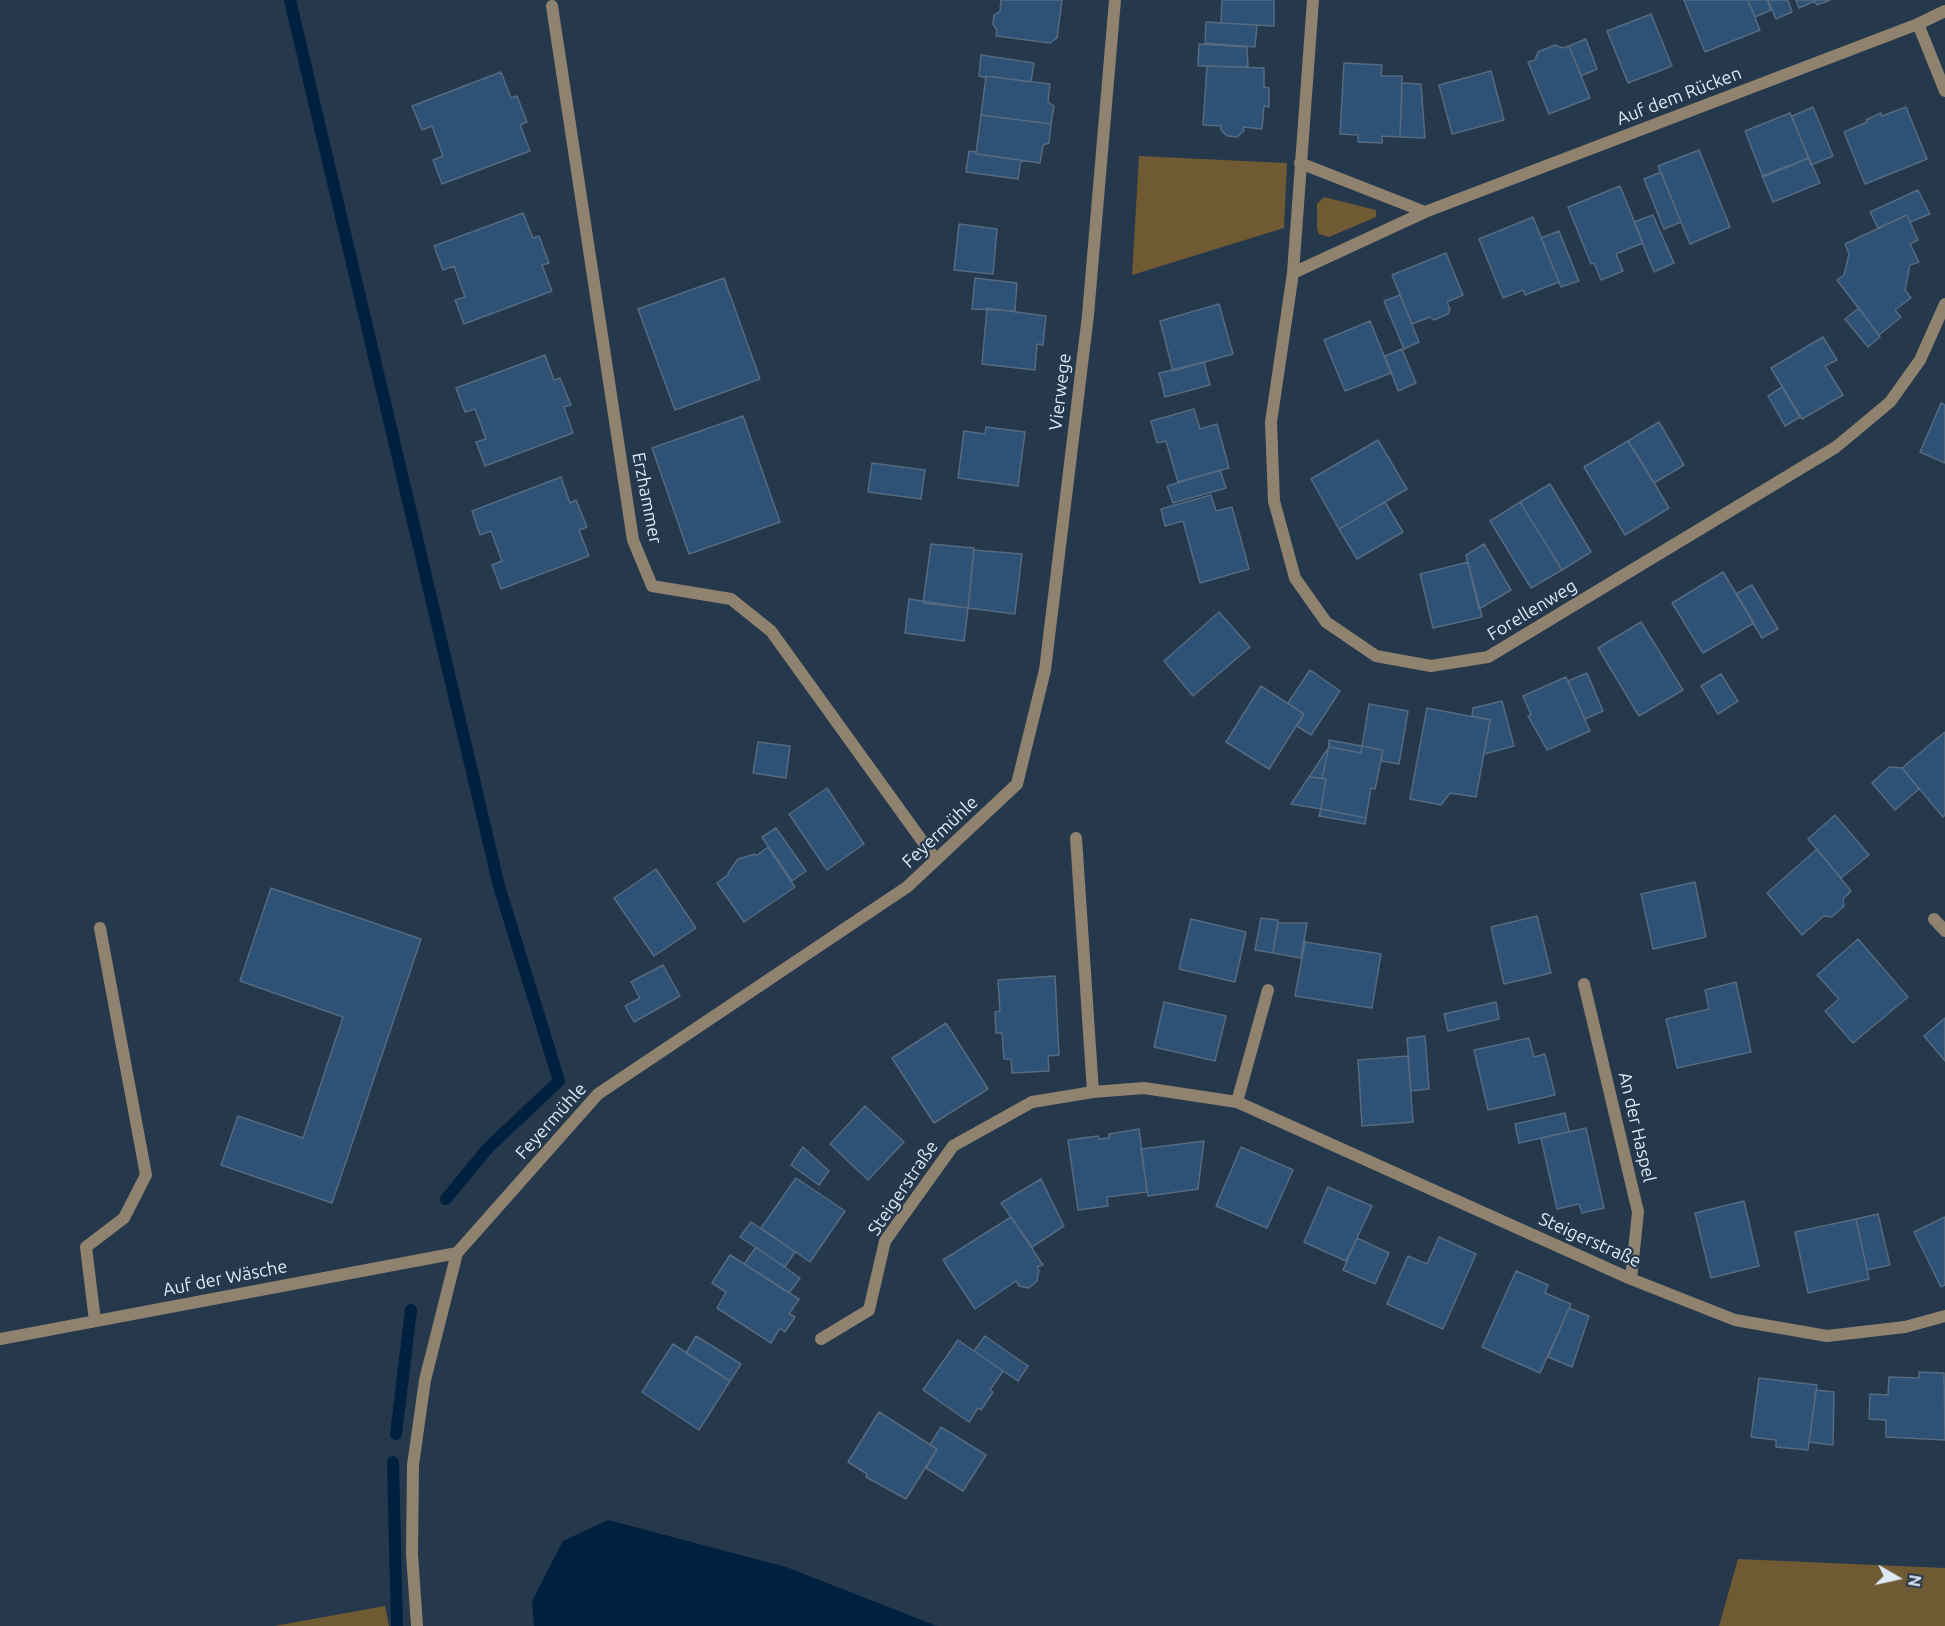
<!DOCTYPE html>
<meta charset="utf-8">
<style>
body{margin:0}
#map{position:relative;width:1945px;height:1626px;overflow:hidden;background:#25384c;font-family:Ubuntu,sans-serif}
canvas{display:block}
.north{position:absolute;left:1867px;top:1548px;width:60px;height:60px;-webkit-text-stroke:4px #25384c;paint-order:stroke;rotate:99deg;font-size:16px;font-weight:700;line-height:24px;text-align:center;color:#dde9f5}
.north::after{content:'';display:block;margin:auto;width:21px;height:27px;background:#dde9f5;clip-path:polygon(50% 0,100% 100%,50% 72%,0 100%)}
</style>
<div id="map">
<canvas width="1945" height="1626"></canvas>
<div class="north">N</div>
</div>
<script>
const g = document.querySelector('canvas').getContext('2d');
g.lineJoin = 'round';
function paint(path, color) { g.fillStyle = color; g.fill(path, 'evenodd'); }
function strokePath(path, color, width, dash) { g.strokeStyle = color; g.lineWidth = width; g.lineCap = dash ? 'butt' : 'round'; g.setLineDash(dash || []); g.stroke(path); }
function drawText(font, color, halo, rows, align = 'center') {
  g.font = font + ' Ubuntu,sans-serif'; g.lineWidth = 4.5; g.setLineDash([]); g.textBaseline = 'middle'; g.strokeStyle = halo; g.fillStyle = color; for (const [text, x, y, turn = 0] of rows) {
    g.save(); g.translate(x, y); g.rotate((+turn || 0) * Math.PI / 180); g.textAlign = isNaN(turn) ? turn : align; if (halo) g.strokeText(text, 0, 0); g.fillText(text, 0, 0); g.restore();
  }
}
const green = new Path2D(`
 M1139 156 1287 163 1284 228 1132 275Z
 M1324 197 1376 210V217L1329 237 1319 234 1317 229V204Z
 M1738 1559 1945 1568V1626H1719Z
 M385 1606 389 1626H274Z`);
const water = new Path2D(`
 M608 1520 786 1567 937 1626H534L532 1601 563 1541Z`);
const stream = new Path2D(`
 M290 0 499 886 559 1081 488 1148 446 1199
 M396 1434 411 1310
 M393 1462 397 1626`);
const building = new Path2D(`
 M1001 0H1062L1057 38 1050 43 996 36 997 30 993 24 994 15 1000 11Z
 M1222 0H1274V26L1221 23Z
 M1684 0H1748L1760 30 1705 52Z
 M1748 0H1767L1771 10 1755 17Z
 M1768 0H1788L1792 12 1776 19Z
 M1796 0H1830L1817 5 1815 1 1799 8Z
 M1651 14 1672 66 1628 83 1607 31Z
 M1206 22 1257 25 1255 47 1205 43Z
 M1586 39 1597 69 1581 76 1569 46Z
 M1199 44 1247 47 1248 67 1198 66Z
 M1555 45 1563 48 1569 46 1590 98 1549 114 1528 62 1535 60 1538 52Z
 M981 55 1034 63 1031 82 986 76V78L979 76Z
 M1344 63 1382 65 1381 76H1402L1400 137 1382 136V143L1358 142V135L1340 134Z
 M1207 66 1264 68V87L1269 88V107L1264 106 1262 129 1243 127 1244 131 1237 137 1227 136 1221 130V126L1203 125Z
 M1491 71 1504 120 1452 134 1439 85Z
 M501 72 511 98 517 96 527 122 520 125 530 151 442 184 433 160 443 156 432 126 422 130 412 106Z
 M986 76 1050 84 1048 102 1054 106 1051 124 981 115Z
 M1402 83 1421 84 1425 138 1400 137Z
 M1813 107 1833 156 1811 165 1792 116Z
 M1906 107 1927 159 1865 184 1844 132 1867 122 1866 120 1881 113 1882 116Z
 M1790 113 1809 158 1763 177 1745 131Z
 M981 115 1051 124 1049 143 1043 145 1040 163 976 154Z
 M1699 150 1730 227 1690 244 1658 166Z
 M969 151 976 152V154L1021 160 1018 179 966 172Z
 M1809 158 1820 183 1773 202 1762 176Z
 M1661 172 1681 222 1664 229 1644 179Z
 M1620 186 1643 243 1616 254 1623 271 1601 280 1594 263 1591 264 1568 207Z
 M1918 190 1930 214 1910 222 1907 215 1878 228 1870 212Z
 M523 213 533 238 539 236 549 263 542 265 552 291 464 324 455 300 465 297 454 266 443 270 434 246Z
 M1653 215 1674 263 1654 272 1634 222Z
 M1907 215 1918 240 1910 244 1919 262 1910 265 1905 290 1911 298 1895 310 1901 317 1879 335 1837 280 1844 275 1849 254 1845 244Z
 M1533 217 1559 282 1525 295 1523 290 1503 298 1479 239Z
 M959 224 997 229 993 274 954 270Z
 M1559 231 1579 281 1561 287 1541 238Z
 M1446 253 1463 295 1447 302 1450 309 1448 314 1434 320 1430 317 1412 324 1392 275Z
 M724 278 760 379 675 410 638 309Z
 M975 278 1017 283 1015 311 972 309Z
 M1400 295 1419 342 1404 349 1384 301Z
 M1219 304 1233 354 1173 371 1160 321Z
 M987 308 1046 316 1043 345 1037 344 1035 370 982 364Z
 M1859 308 1880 337 1868 347 1845 319Z
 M1370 321 1391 373 1345 391 1324 340Z
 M1823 337 1837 360 1825 366 1843 395 1802 419 1771 368Z
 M1402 349 1416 383 1398 391 1385 356Z
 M545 355 554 380 560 378 571 405 564 407 573 433 485 466 476 442 486 439 475 409 465 412 456 388Z
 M1204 362 1210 385 1165 397 1159 373Z
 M1782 387 1800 417 1785 426 1768 396Z
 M1941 403 1945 405V463L1920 452Z
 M1194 409 1200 429 1217 424 1229 468 1178 482 1166 441 1157 443 1151 421Z
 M743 416 780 522 689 554 652 448Z
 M1659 422 1684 465 1654 483 1628 441Z
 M986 427 1025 432 1018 486 958 478 964 431 985 434Z
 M1378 440 1407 489 1339 529 1311 479Z
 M1628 441 1634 451H1635L1669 508 1625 535 1584 467Z
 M872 463 925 470 921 499 868 492Z
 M1220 470 1226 488 1173 503 1167 486Z
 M561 477 570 503 576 500 587 527 579 530 589 556 501 589 492 565 502 561 491 531 480 535 472 511Z
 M1550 484 1591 552 1562 570 1520 502Z
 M1211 495 1216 511 1232 507 1249 569 1200 583 1183 521 1165 526 1161 509Z
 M1385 502 1403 532 1357 559 1339 529Z
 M1520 502 1562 570 1531 588 1490 521Z
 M931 544 974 548 968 608 923 603Z
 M1484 544 1511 590 1479 609 1466 555Z
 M974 550 1022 554 1015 614 968 608Z
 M1468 562 1482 617 1433 628 1420 574Z
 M1723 572 1754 623 1703 653 1672 603Z
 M1752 585 1778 629 1762 638 1736 594Z
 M909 599 968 608 964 641 905 633Z
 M1219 612 1250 647 1193 696 1164 661Z
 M1641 622 1683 690 1639 716 1598 648Z
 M1310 670 1340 691 1311 735 1297 726 1304 714 1288 703Z
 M1587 673 1603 711 1585 719 1568 681Z
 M1721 674 1738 701 1718 714 1701 686Z
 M1566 677 1590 731 1547 750 1528 716 1531 715 1523 696Z
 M1261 686 1304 714 1269 769 1226 742Z
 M1502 701 1514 746 1484 754 1490 720 1472 716 1473 708Z
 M1369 704 1408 711 1399 764 1381 761 1383 750 1362 746Z
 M1427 708 1490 720 1476 797 1450 793 1441 805 1410 799Z
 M1945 732V815L1943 817 1902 768Z
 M1329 740 1362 746 1361 753 1329 747Z
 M758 742 790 746 786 778 753 773Z
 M1362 746 1383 750 1375 789 1371 788 1366 818 1321 809 1326 779 1322 778 1329 747 1361 753Z
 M1329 747 1322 778 1309 777Z
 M1889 767 1902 768 1919 789 1895 810 1872 783Z
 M1309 777 1326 779 1321 809 1291 804Z
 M827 788 864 844 827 870 789 814Z
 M1321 809 1366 818 1365 824 1319 816Z
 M1835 815 1869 855 1841 878 1808 839Z
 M776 828 806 871 792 881 762 837Z
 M768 847 795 887 744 922 717 883 729 874 728 873 738 859 755 854 756 856Z
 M1817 849 1851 891 1843 899 1844 906 1832 917 1824 916 1802 935 1767 893Z
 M656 869 696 928 654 956 614 898Z
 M1695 882 1706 937 1653 949 1641 894Z
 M271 888 421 939 332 1203 221 1165 238 1116 303 1138 343 1017 240 981Z
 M1537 916 1551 973 1504 984 1491 927Z
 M1261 918 1278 920 1273 953 1255 950Z
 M1191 919 1246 932 1235 982 1179 969Z
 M1278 923H1307L1301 958 1273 953Z
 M1858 939 1908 997 1853 1043 1825 1011 1839 999 1817 975Z
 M1305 942 1381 954 1372 1008 1295 996Z
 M663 965 680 996 634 1022 625 1006 640 998 631 982Z
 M1055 976 1059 1055 1048 1056 1049 1071 1012 1073 1011 1059H1004L1002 1033H996L995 1012 1000 1011 998 980Z
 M1736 982 1751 1052 1677 1068 1666 1019 1709 1009 1705 990Z
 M1164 1002 1226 1016 1215 1061 1154 1047Z
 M1496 1002 1499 1019 1448 1031 1444 1014Z
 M1945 1018V1061L1924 1036Z
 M946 1023 988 1089 934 1123 892 1058Z
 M1425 1036 1429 1089 1411 1091 1407 1038Z
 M1529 1038 1534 1057 1545 1054 1555 1095 1488 1110 1474 1050Z
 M1408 1056 1413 1122 1362 1126 1358 1060Z
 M865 1106 904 1142 868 1180 830 1144Z
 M1565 1113 1569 1132 1519 1143 1515 1124Z
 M1586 1128 1604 1208 1582 1213 1579 1204 1557 1209 1541 1138Z
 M1139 1129 1147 1192 1107 1197 1108 1206 1078 1210 1068 1140 1098 1136 1099 1139 1109 1138V1134Z
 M1204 1141 1198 1189 1148 1196 1141 1149Z
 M803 1147 829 1171 819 1185 791 1165Z
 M1241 1147 1293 1170 1267 1228 1216 1206Z
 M796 1178 845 1211 810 1262 761 1228Z
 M1041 1179 1064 1226 1032 1247 1001 1203Z
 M1328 1187 1372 1206 1346 1261 1304 1242Z
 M1744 1201 1759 1266 1711 1278 1695 1213Z
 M1878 1214 1890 1265 1867 1270 1856 1219Z
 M1011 1217 1043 1265 1037 1267 1039 1270 1037 1281 1029 1288 1019 1286 1016 1281 975 1309 943 1260Z
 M1945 1217V1285L1941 1287 1914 1232Z
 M1856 1219 1869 1279 1808 1293 1795 1232Z
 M751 1222 795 1252 785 1267 740 1237Z
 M1439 1237 1476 1254 1443 1329 1387 1304 1408 1256 1427 1264Z
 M1357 1238 1389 1253 1375 1284 1343 1270Z
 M756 1247 800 1278 789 1293 744 1264Z
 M730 1255 799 1299 789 1314 795 1317 785 1332 780 1328 771 1343 717 1308 726 1292 712 1283Z
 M1516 1271 1548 1285 1545 1293 1571 1304 1540 1373 1482 1347Z
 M1569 1308 1589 1316 1572 1367 1548 1357Z
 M696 1336 741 1364 730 1381 686 1353Z
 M985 1336 1028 1366 1018 1381 974 1351Z
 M958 1340 1003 1371 990 1390 993 1392 981 1410 978 1408 969 1422 923 1390Z
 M673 1344 730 1381 699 1430 642 1392Z
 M1919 1372 1944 1373 1945 1440 1886 1437V1420L1869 1419 1870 1394 1888 1395 1889 1377 1919 1378Z
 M1759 1378 1817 1385 1808 1450 1776 1447V1440L1751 1437Z
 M1816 1390 1834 1392 1833 1445 1809 1442Z
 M879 1412 937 1449 906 1499 866 1477 867 1474 848 1462Z
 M941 1427 986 1455 963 1491 926 1468 937 1449 930 1445Z`);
const service = new Path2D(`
 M1076 838 1093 1092
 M95 1321 86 1247 124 1218 146 1175 100 928
 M821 1339 869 1310`);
const minor = new Path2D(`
 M1313 0 1293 273 1271 422 1274 501 1295 578 1326 622 1376 656 1431 666 1488 657 1836 447 1890 402 1920 360 1945 304
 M552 6 633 540 652 586 731 599 771 631 936 860
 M1918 24 1945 91
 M1300 163 1425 212
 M1293 273 1425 212 1918 24 1945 11
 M1934 919 1945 931
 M1584 984 1638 1212 1631 1279
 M1237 1102 1268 990
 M869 1310 885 1241 953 1146 1032 1102 1093 1092 1144 1088 1237 1102 1631 1279 1735 1320 1827 1336 1905 1327 1945 1316
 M0 1339 457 1253
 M417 1626 412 1554 413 1465 425 1380 457 1253 598 1094 907 887 1017 784 1045 670 1088 315 1115 0`);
const streetNames = [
 ["Auf dem Rücken",1679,96,-21],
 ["Vierwege",1060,392,-83],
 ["Erzhammer",647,498,79],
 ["Forellenweg",1532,610,-31],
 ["Feyermühle",940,832,-43],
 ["Feyermühle",551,1121,-48],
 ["An der Haspel",1637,1127,77],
 ["Steigerstraße",903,1188,-56],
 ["Steigerstraße",1590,1240,24],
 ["Auf der Wäsche",225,1278,-11]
];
paint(green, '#705a34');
paint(water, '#00203f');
strokePath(stream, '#00203f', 12);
paint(building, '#2e5275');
strokePath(building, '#556a80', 1.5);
strokePath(service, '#8f826e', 12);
strokePath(minor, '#8f826e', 12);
drawText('18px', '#dde9f5', '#25384c', streetNames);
</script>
